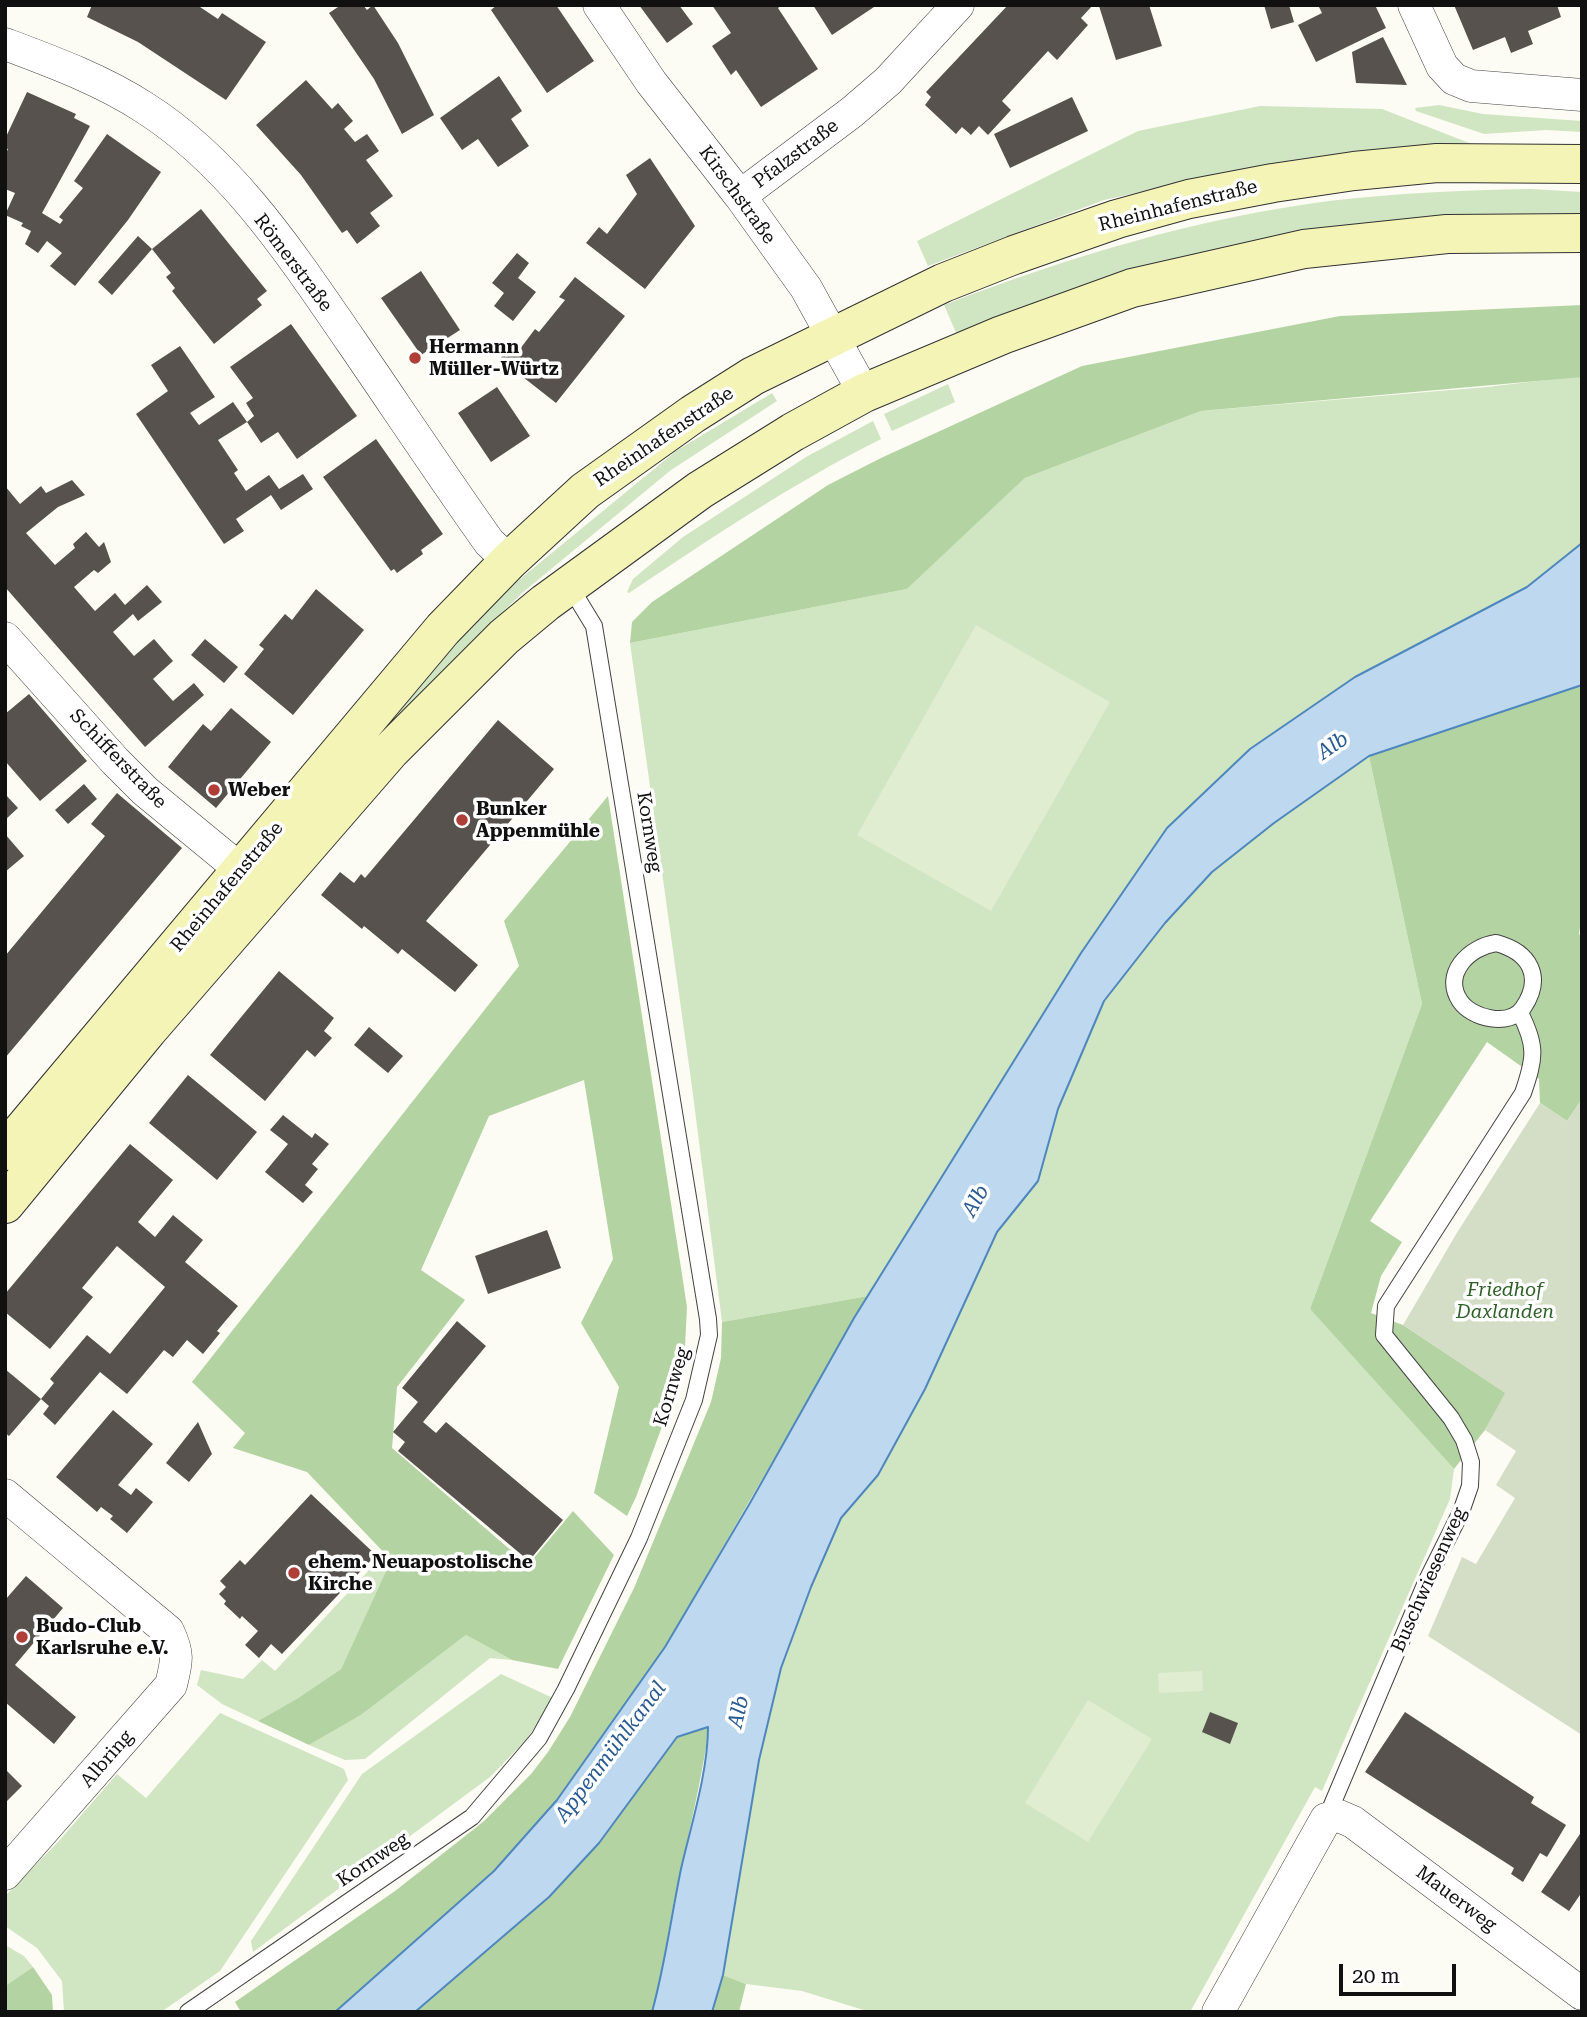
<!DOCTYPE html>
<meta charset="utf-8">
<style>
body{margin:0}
#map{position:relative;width:1587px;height:2017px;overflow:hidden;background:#fdfcf4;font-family:"Roboto Serif",serif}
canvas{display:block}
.frame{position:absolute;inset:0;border:7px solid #101010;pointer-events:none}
.scale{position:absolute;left:1339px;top:1964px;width:117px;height:32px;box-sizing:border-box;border:4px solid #101010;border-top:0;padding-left:9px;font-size:21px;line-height:24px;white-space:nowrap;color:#101010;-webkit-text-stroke:5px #fff;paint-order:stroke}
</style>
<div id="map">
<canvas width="1587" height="2017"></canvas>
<div class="frame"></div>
<div class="scale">20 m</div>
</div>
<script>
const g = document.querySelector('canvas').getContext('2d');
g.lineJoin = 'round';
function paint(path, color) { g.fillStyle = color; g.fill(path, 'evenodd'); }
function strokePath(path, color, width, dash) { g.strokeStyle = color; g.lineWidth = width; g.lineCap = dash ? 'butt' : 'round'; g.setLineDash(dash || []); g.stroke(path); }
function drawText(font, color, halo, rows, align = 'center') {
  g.font = font + ' "Roboto Serif",serif'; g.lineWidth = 7; g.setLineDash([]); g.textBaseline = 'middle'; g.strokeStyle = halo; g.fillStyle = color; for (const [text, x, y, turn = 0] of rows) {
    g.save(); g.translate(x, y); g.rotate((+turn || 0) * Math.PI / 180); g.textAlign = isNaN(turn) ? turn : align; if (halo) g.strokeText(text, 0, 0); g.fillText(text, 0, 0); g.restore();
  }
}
const green = new Path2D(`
 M1439 105 1483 114 1582 121V132L1546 130 1484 134 1416 111 1415 108Z
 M1260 106 1382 109 1477 146 1257 166 1104 200 928 266 917 241 1138 131Z
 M1531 189 1582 192V216L1520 218 957 335 944 305C1068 257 1197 218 1329 201 1396 193 1463 190 1531 189Z
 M1580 376 1582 377V543L1527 587 1460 621 1167 828 1081 953 868 1296 722 1322 692 1087 630 643 907 589 1025 478 1201 411 1487 387Z
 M948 384 955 402 892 431 884 414Z
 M772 393 777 401 671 470 522 593 429 685 5 1185V1166L444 653 514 584 676 451Z
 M873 421 881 439C793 483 711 538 629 593L627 592 633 579 683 537 806 457Z
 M1369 756 1422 1004 1310 1309 1454 1469 1450 1499 1322 1791 1315 1787 1190 2012H870L802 1991 746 1984 723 1975 759 1760 781 1668 811 1587 841 1518 878 1475 997 1232 1038 1181 1058 1109 1104 1001 1165 923 1212 872 1274 823Z
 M385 1553 391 1560 341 1669 298 1698 258 1721 222 1704 197 1685 201 1670 243 1679 262 1660 275 1671Z
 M466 1635 512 1660 490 1658 365 1759 345 1760 309 1745 361 1715Z
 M501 1674 553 1698 527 1739 490 1777 253 1952 251 1941 362 1774Z
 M220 1713 344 1769 348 1780 220 1971 161 2012H64L62 1981 37 1948 5 1926V1896L58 1842 117 1774 146 1798Z
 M5 1945 24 1956 33 1967 5 1986Z`);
const forest = new Path2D(`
 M1582 305V377L1201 411 1025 478 907 589 630 643 632 622 652 602 828 485 881 458 1082 366 1340 316Z
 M1582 685V913L1579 934 1582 938V1099L1567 1121 1540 1103 1539 1079 1487 1042 1370 1221 1402 1242 1381 1276 1371 1313 1403 1325 1506 1393 1485 1430 1454 1469 1310 1309 1422 1004 1369 756Z
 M608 796 687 1307 684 1367 636 1497 627 1516 594 1493 619 1387 581 1323 613 1259 584 1080 489 1116 421 1270 465 1300 397 1387 392 1448 528 1565 573 1511 614 1555 558 1669 512 1660 466 1635 361 1715 309 1745 258 1721 298 1698 341 1669 391 1560 307 1472 233 1448 245 1433 192 1382 519 966 504 921Z
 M868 1296 665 1647 557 1800 494 1871 335 2012H241L235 2002 395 1891 483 1822 531 1774 548 1752 570 1717 634 1588 711 1402 721 1358 722 1322Z
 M709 1727C701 1786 686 1843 674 1901 667 1938 662 1975 652 2012H415L549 1897 599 1843 677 1737Z
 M33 1967 52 1995 53 2012H5V1986Z
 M723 1975 746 1984 739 2012H712Z`);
const cemetery = new Path2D(`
 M1582 1099V1735L1428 1636 1462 1557 1476 1564 1515 1498 1496 1485 1516 1451 1485 1430 1505 1393 1403 1325 1458 1231 1540 1103 1567 1121Z`);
const pitch = new Path2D(`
 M976 625 1110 702 991 911 857 835Z
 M1202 1671 1203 1691 1159 1693 1158 1673Z
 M1088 1700 1152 1739 1088 1842 1025 1803Z`);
const water = new Path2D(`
 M1582 543V685L1369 756 1274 823 1212 872 1165 923 1104 1001 1058 1109 1038 1181 997 1232 925 1389 878 1475 841 1518 811 1587 781 1668 759 1760 723 1975 712 2012H652C665 1965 671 1917 681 1869 691 1825 708 1772 708 1727L677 1737 599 1843 549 1897 415 2012H335L494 1871 557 1800 665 1647 750 1503 854 1318 1081 953 1167 828 1250 749 1355 677 1527 587Z`);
const building = new Path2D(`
 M92 5H197L218 19 222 13 266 42 226 100 138 42 87 17Z
 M341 5H363L367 10 373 5 398 43 434 115 402 134 374 79 329 13Z
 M497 5H556L594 61 547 93 491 10Z
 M639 5H679L693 24 667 43Z
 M712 5H782L778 8 818 69 761 107 736 70 731 75 712 46 731 33Z
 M813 5H877L832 35Z
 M1008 5H1093L1081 18 1088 25 1057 60 1048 51 1002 101 1011 110 988 135 979 126 971 135 962 127 956 134 925 105 931 97 926 92Z
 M1103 5H1149L1162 46 1116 60 1099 6Z
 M1264 5H1289L1294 22 1271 29Z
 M1318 5H1375L1386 28 1316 62 1298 25 1322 13Z
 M1454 5H1557L1561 17 1528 31 1533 44 1511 53 1505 37 1473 50Z
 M1383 37 1407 85 1356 83 1352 52Z
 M499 76 522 111 511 119 529 146 498 167 478 139 462 150 440 118Z
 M306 80 332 109 338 103 353 121 344 129 355 142 367 134 379 151 366 160 393 196 370 213 380 226 357 244 347 230 342 233 301 175 256 125Z
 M27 92 76 114 74 118 90 126 42 213 60 224 63 220 59 217 83 188 74 181 107 134 161 172 128 220 75 286 50 266 62 253 47 241 38 253 25 244 31 231 21 226 23 223 5 215 15 193 5 189V155L8 149 5 148V139Z
 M1072 97 1088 131 1010 168 994 134Z
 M650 158 695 226 645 289 586 243 599 227 607 234 637 194 626 175Z
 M201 209 267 291 257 299 262 305 214 344 172 291 175 288 166 277 171 273 152 249 112 295 98 282 138 236 152 249Z
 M517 253 529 263 518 278 536 292 513 321 494 306 504 293 492 283Z
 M421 271 460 330 421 355 381 298Z
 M575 277 625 316 556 403 500 359 512 343 520 349 535 329 539 332 565 300 559 297Z
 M291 324 357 416 297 459 278 432 261 443 247 422 218 440 238 470 234 473 246 491 269 475 279 489 303 474 313 489 281 510 271 495 236 519 244 531 224 544 136 414 168 391 151 365 180 346 215 397 190 413 199 425 233 402 247 422 254 416 246 403 253 398 230 367Z
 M497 387 530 436 491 462 458 413Z
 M376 439 443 534 421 550 423 554 397 573 394 569 391 571 323 477Z
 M72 480 85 495 58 507 26 533 55 565 75 548 73 544 86 532 99 547 104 542 111 562 98 573 94 570 74 587 95 611 115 593 125 605 147 585 162 602 138 621 133 614 113 632 134 656 154 639 173 661 153 679 173 701 194 683 204 695 145 747 5 587V486L20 504 41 486 46 493Z
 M316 589 364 630 293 715 244 674 264 649 259 645 285 614 292 620Z
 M205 639 238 667 224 683 191 655Z
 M29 694 87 761 40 801 5 761V714Z
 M231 708 271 742 216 808 168 767 203 724 211 731Z
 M498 720 554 769 426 921 478 965 455 992 402 949 398 954 364 926 362 929 321 895 340 872 354 883 361 874 365 878Z
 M84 784 97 799 68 824 55 810Z
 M117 793 182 848 5 1058V956L105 836 91 824Z
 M5 794 18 808 5 820Z
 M5 834 24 856 5 872Z
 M279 971 334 1018 324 1031 332 1038 315 1057 307 1050 265 1101 210 1055Z
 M369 1027 403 1056 388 1073 354 1045Z
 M188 1075 257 1132 217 1180 149 1123Z
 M283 1115 312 1138 315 1133 329 1144 312 1164 318 1169 305 1185 313 1192 303 1203 265 1172 288 1144 270 1130Z
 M130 1144 173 1180 138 1222 155 1237 173 1215 203 1240 185 1262 238 1306 217 1331 220 1333 203 1354 187 1340 173 1357 164 1350 127 1394 100 1372 55 1425 43 1414 49 1406 41 1399 9 1436 5 1433V1369L41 1399 54 1383 50 1379 87 1335 110 1354 165 1287 117 1246 82 1288 93 1297 50 1349 5 1312V1294Z
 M547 1230 561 1268 488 1294 475 1256Z
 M457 1321 486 1346 423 1422 436 1433 446 1422 563 1520 529 1561 398 1451 405 1442 393 1432 418 1402 402 1388Z
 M113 1410 153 1444 118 1485 131 1495 136 1488 153 1502 127 1533 110 1519 113 1516 101 1507 97 1512 56 1477Z
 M198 1422 212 1454 189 1482 166 1463Z
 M311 1494 376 1555 282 1654 271 1644 259 1658 245 1645 258 1631 242 1616 240 1619 224 1604 226 1601 219 1594 226 1587 220 1581 240 1560 245 1565Z
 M26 1576 63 1608 15 1665 76 1717 54 1744 5 1702V1600Z
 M1210 1712 1238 1723 1230 1744 1202 1732Z
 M1405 1712 1534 1797 1531 1803 1566 1825 1547 1857 1540 1853 1523 1882 1511 1874 1514 1868 1365 1772Z
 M5 1769 22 1786 5 1803Z
 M1582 1831V1892L1569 1911 1541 1892Z`);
const lane = new Path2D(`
 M1496 943C1530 952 1544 977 1523 1008 1510 1027 1472 1019 1460 1001 1442 974 1469 947 1496 943Z
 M1326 1819 1427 1580 1461 1512 1470 1486 1471 1462 1464 1440 1451 1418 1384 1335 1386 1306 1523 1093C1535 1058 1537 1046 1520 1013
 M188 2012 472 1817 539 1738 566 1689 639 1538 694 1400 709 1335 708 1319 594 626 569 585`);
const street = new Path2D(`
 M599 5 651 82 740 196 806 288 864 393
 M1414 5 1442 66 1454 79 1471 86 1582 95
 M5 44C53 62 102 80 145 108 233 164 293 257 351 341 397 408 442 476 489 542L509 561
 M740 196 852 112 888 81 958 5
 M5 638 115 761 145 791 241 870
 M5 1495 168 1631C179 1654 177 1661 171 1685L5 1874
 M1218 2012 1326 1819 1339 1816 1353 1822 1582 1994`);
const secondary = new Path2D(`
 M5 1151 443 629 509 561 585 491 693 414 753 376 943 283 1014 255 1117 219 1189 199 1273 183 1354 171 1437 163 1582 164
 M5 1204 148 1030 391 750 504 637 545 603 700 490 793 432 864 393 1002 335 1132 288 1304 249 1447 234 1582 233`);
const markers = [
 [415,358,7,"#af3d38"],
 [214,790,7,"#af3d38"],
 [462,820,7,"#af3d38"],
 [294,1573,7,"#af3d38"],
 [22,1637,7,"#af3d38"]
];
const streetNames = [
 ["Pfalzstraße",796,154,-37],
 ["Kirschstraße",737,195,54],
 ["Rheinhafenstraße",1178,206,-14],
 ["Römerstraße",293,263,53],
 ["Rheinhafenstraße",664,437,-34],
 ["Schifferstraße",118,759,46],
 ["Kornweg",649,832,81],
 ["Rheinhafenstraße",227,887,-50],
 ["Kornweg",672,1387,-73],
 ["Buschwiesenweg",1429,1580,-66],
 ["Albring",107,1759,-49],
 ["Kornweg",373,1860,-34],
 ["Mauerweg",1456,1899,37]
];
const poiNames = [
 ["Hermann",429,347],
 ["Müller-Würtz",429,369],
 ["Weber",228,790],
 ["Bunker",476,809],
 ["Appenmühle",476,831],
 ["ehem. Neuapostolische",308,1562],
 ["Kirche",308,1584],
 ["Budo-Club",36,1626],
 ["Karlsruhe e.V.",36,1648]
];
const parkNames = [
 ["Friedhof",1505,1290],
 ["Daxlanden",1505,1312]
];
const waterNames = [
 ["Alb",1333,746,-35],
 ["Alb",976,1201,-61],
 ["Alb",739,1712,-77],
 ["Appenmühlkanal",611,1752,-53]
];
paint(green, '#d0e5c1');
paint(forest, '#b4d3a2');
paint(cemetery, '#d4dec6');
paint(pitch, '#e1edd1');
paint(water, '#bed8ef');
strokePath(water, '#4e87bd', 2);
paint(building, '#57524d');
strokePath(lane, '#434343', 18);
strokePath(street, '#434343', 33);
strokePath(secondary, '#323232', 40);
strokePath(lane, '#fff', 16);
strokePath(street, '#fff', 32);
strokePath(secondary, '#f5f4b7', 38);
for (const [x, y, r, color] of markers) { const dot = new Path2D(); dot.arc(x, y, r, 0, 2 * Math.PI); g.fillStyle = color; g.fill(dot); strokePath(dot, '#fff', 2.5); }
drawText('19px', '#101010', '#fff', streetNames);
drawText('bold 19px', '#101010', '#fff', poiNames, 'left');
drawText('italic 19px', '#2e6027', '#fff', parkNames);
drawText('italic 21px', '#285a92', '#fff', waterNames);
</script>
